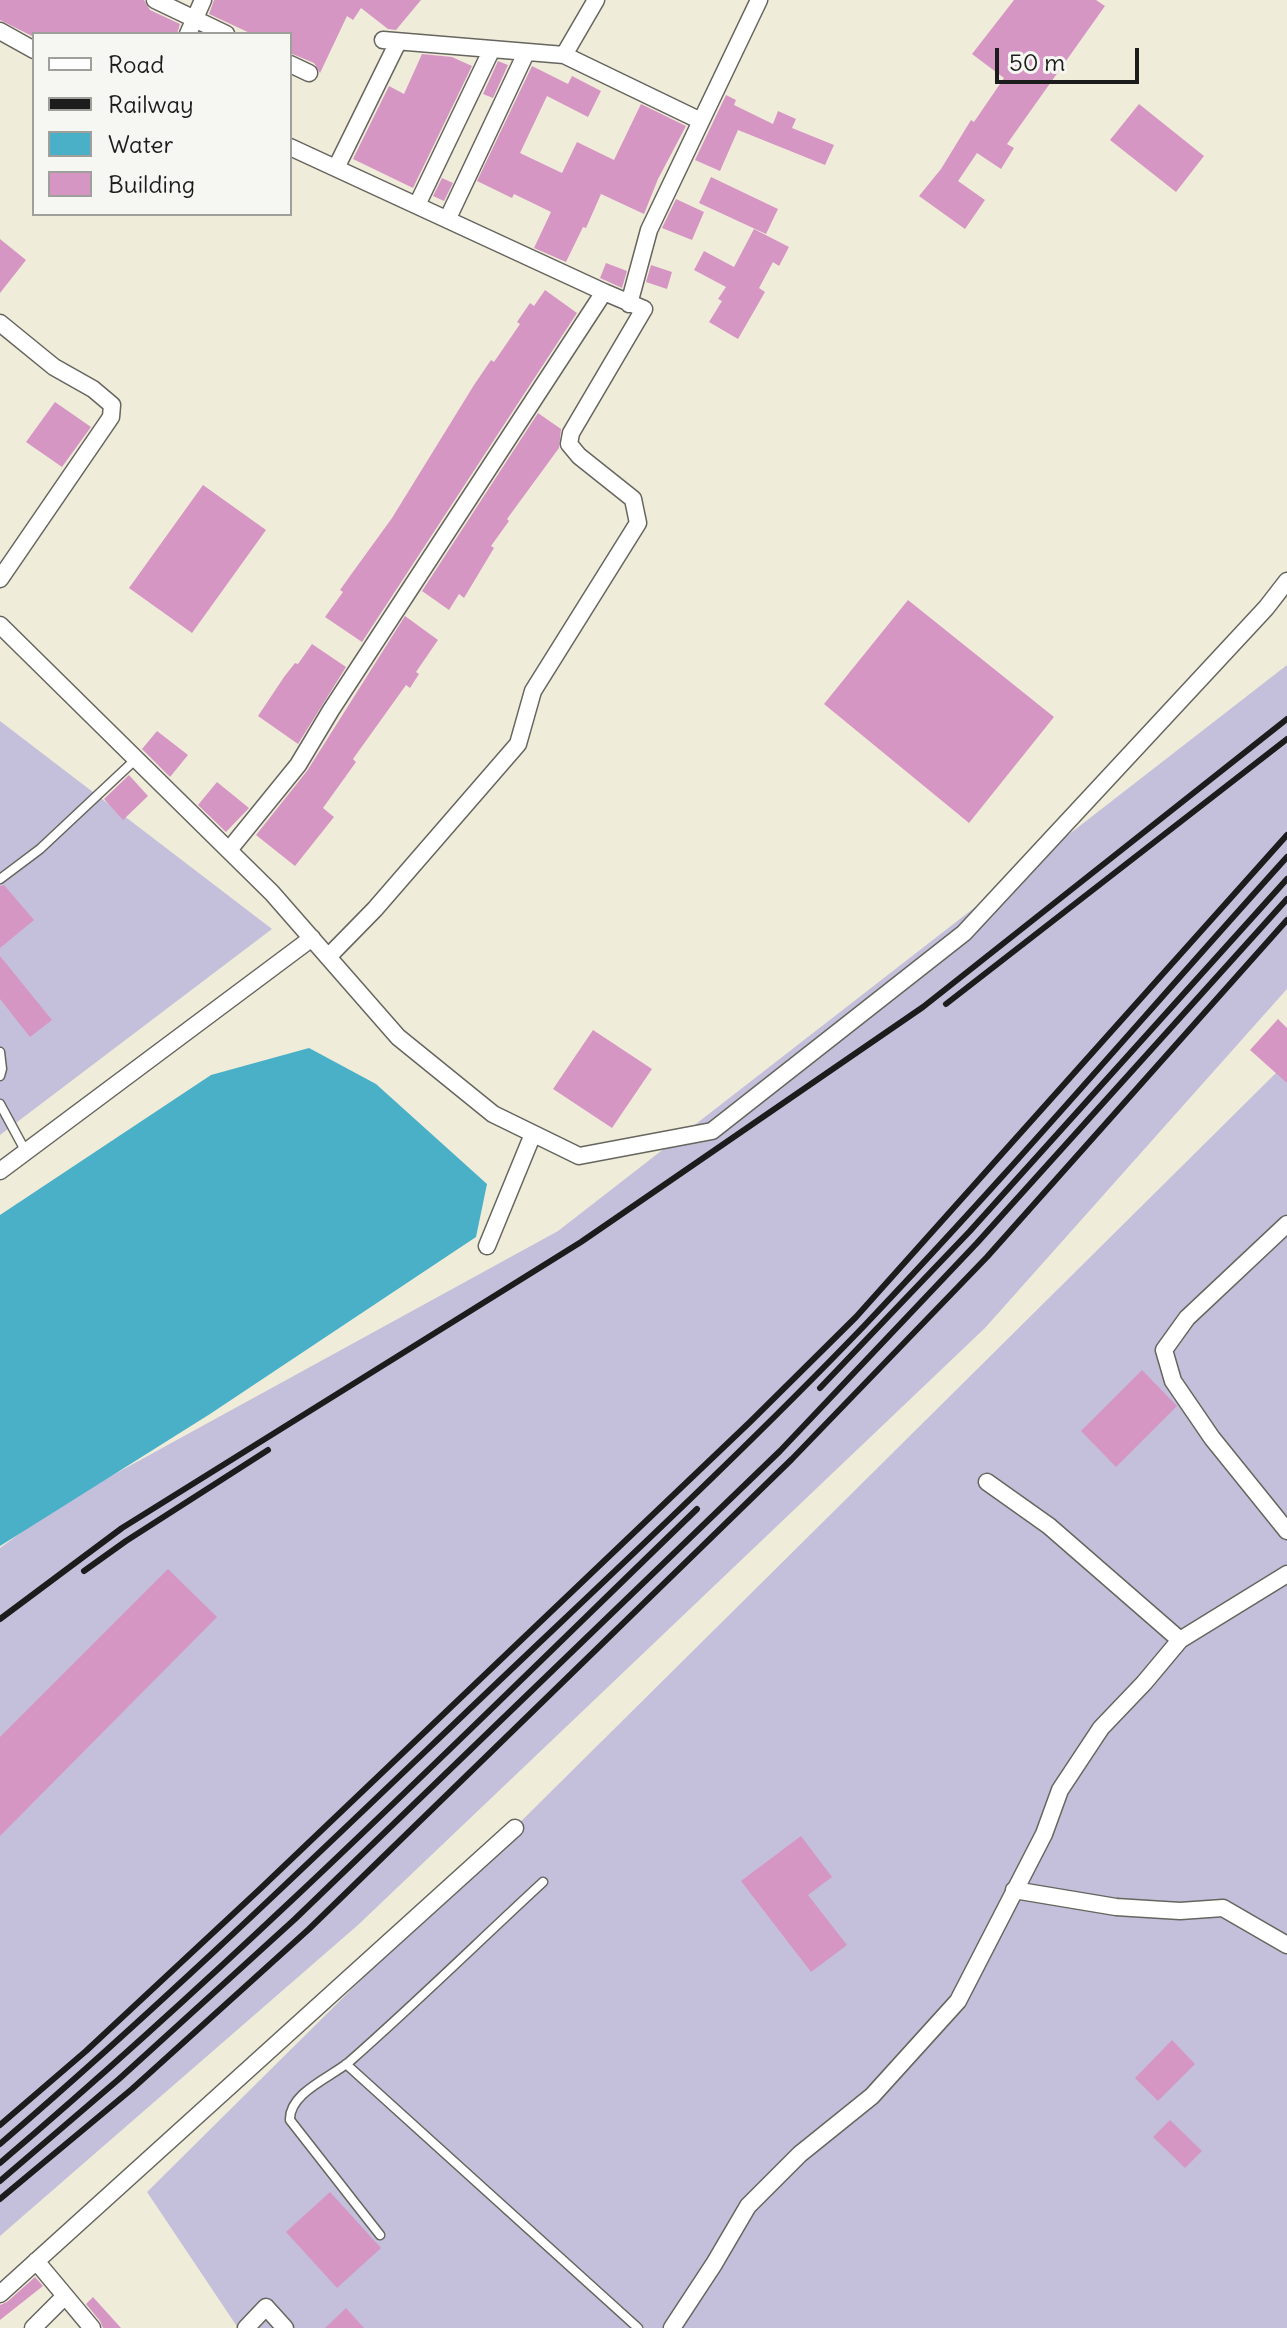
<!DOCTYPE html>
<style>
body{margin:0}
#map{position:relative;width:1287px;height:2328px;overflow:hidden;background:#f0ecda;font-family:Delius,sans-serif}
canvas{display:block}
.legend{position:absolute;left:32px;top:32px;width:260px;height:184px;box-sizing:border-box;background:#f6f6f2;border:2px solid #9f9f9c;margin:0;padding:10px 14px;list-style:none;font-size:24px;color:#1c1c1c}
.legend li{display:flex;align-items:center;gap:16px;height:40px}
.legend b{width:40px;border:2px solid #9f9f9c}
.scale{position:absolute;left:995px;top:48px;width:144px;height:36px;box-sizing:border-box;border:4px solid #1c1c1c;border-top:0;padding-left:10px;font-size:24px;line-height:28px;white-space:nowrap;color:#1c1c1c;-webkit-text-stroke:6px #f6f6f2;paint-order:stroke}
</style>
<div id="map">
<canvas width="1287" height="2328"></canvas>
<ul class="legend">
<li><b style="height:10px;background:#fff"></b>Road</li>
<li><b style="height:10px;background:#1c1c1c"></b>Railway</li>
<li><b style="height:22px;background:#49b0c8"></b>Water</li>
<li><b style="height:22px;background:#d696c4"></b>Building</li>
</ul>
<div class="scale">50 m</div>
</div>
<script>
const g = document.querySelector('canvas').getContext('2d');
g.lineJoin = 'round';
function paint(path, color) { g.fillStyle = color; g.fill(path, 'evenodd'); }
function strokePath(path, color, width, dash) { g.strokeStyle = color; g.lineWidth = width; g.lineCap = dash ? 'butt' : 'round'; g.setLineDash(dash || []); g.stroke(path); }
const industrial = new Path2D(`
 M1287 665V989L985 1328 358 1925 0 2236V1548L60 1504 558 1231Z
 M0 721 272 929 0 1135Z
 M1287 1062V2328H238L147 2192Z`);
const water = new Path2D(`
 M309 1048 376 1084 487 1184 476 1237 210 1414 0 1546V1215L211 1075Z`);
const building = new Path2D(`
 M0 0H144L150 10 180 24 177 34H34V37L0 20Z
 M214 0H421L396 30 388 29 361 8 353 20 347 16 320 73 314 63 290 53V34H252L209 14Z
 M1014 0H1096L1105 6 1007 144 1014 148 1001 169 977 153 958 181 985 200 965 229 919 196 941 169 971 120 974 122 1004 78 972 54Z
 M422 54 452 57 472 66 413 188 353 159 389 86 404 94Z
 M498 61 508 65 493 98 483 94Z
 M532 66 568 84 572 76 601 91 588 117 547 96 520 153 562 173 577 142 614 160 641 104 686 126 658 179 644 214 601 194 586 228 583 227 566 262 534 248 551 212 514 194 512 198 477 181Z
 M726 95 736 100 734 105 773 124 778 111 796 119 792 128 834 145 825 165 738 130 720 171 695 160Z
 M1139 104 1204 156 1176 192 1110 140Z
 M711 177 778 209 766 234 699 203Z
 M442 178 453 183 444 201 433 196Z
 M676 199 704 212 692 240 662 228Z
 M754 229 789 247 779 266 773 262 759 288 765 292 738 339 709 322 722 301 718 299 726 287 694 270 704 251 734 267Z
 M0 239 26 260 0 293Z
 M606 263 627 271 622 288 600 278Z
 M651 265 672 272 667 289 646 282Z
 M545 290 577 313 362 642 325 617 343 592 340 590 350 576 392 518 474 385 491 360 494 362 520 324 517 322 530 303 534 306Z
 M55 402 91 427 62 467 26 442Z
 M538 413 561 429 559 448 507 519 509 521 491 546 494 548 464 598 459 594 449 610 422 591Z
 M203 485 266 530 192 633 129 588Z
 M908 600 1054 717 969 823 824 704Z
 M405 616 438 640 416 672 419 674 410 688 406 685 353 759 356 762 323 808 334 817 295 866 256 835 307 771Z
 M312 644 346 667 298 744 258 716 284 677 295 663 298 664Z
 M157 731 188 755 170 777 142 749Z
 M129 775 148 796 123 820 104 799Z
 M217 782 249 808 226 832 198 805Z
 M4 885 34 920 0 948V886Z
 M0 956 52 1020 30 1037 0 999Z
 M1278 1019 1287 1028V1083L1250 1050Z
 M593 1030 652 1069 612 1128 553 1089Z
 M1142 1370 1177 1406 1116 1467 1081 1431Z
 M168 1569 217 1617 0 1836V1737Z
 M801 1836 832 1877 808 1895 847 1945 811 1972 741 1881Z
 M1172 2040 1195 2064 1158 2101 1135 2078Z
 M1170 2120 1202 2151 1185 2168 1153 2137Z
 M330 2192 381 2248 337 2288 286 2232Z
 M35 2277 43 2286 0 2320V2305L7 2302Z
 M93 2297 121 2328H103L100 2321 86 2304Z
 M346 2308 364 2328H325Z`);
const lane = new Path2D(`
 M0 879 40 849 136 759
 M0 1052 2 1069 0 1076
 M0 1104 26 1152
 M346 2064 638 2328
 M380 2235 290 2120C289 2093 331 2077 349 2062 415 2004 478 1942 543 1882`);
const street = new Path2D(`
 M155 0 226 34
 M0 31 34 50
 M188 34 203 0
 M383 40 564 55 701 121
 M564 55 596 0
 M290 64 309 73
 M290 147 604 292
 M336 168 398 42
 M417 205 492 49
 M448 218 526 53
 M629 304 649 230 759 0
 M0 323 54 367 93 389 112 405 111 417 0 579
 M0 625 272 893 398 1037 493 1114 579 1156 712 1131 964 933 1266 608 1287 581
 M229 850 298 765 331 710 604 292 644 309 571 433 569 444 579 456 633 499 638 523 533 691 518 744 375 909 328 957
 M0 1171 312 938
 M1287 1224 1187 1318 1164 1350 1173 1381 1212 1438 1287 1531
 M487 1246 533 1134
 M987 1482 1049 1526 1180 1640
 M1014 1890 1116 1907 1180 1911 1223 1908 1287 1945
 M36 2261 92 2328
 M0 2294 515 1828
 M33 2328 65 2296
 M246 2328 266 2307 285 2328
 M672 2328 714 2264 748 2206 800 2154 872 2096 958 2001 1044 1834 1060 1790 1101 1728 1144 1683 1180 1640 1287 1574`);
const rail = new Path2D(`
 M946 1004 1287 739
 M820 1388 970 1231 1287 879
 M84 1571 126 1541 268 1450
 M0 1619 122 1528 581 1242 923 1007 1287 719
 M0 2125 86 2051 260 1889 750 1422 856 1317 1287 835
 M0 2144C164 2003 320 1852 477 1702 607 1578 739 1456 864 1326 1009 1174 1146 1013 1287 857
 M0 2163C243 1956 468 1731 697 1509
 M0 2181 119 2079 295 1919 780 1451 977 1243 1287 899
 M0 2199 132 2089 309 1929 792 1459 987 1257 1287 920`);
paint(industrial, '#c4c0db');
paint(water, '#49b0c8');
paint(building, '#d696c4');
strokePath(lane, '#66655e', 11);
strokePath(street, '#66655e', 19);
strokePath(lane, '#fff', 8);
strokePath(street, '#fff', 16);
strokePath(rail, '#1c1c1c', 6);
</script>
